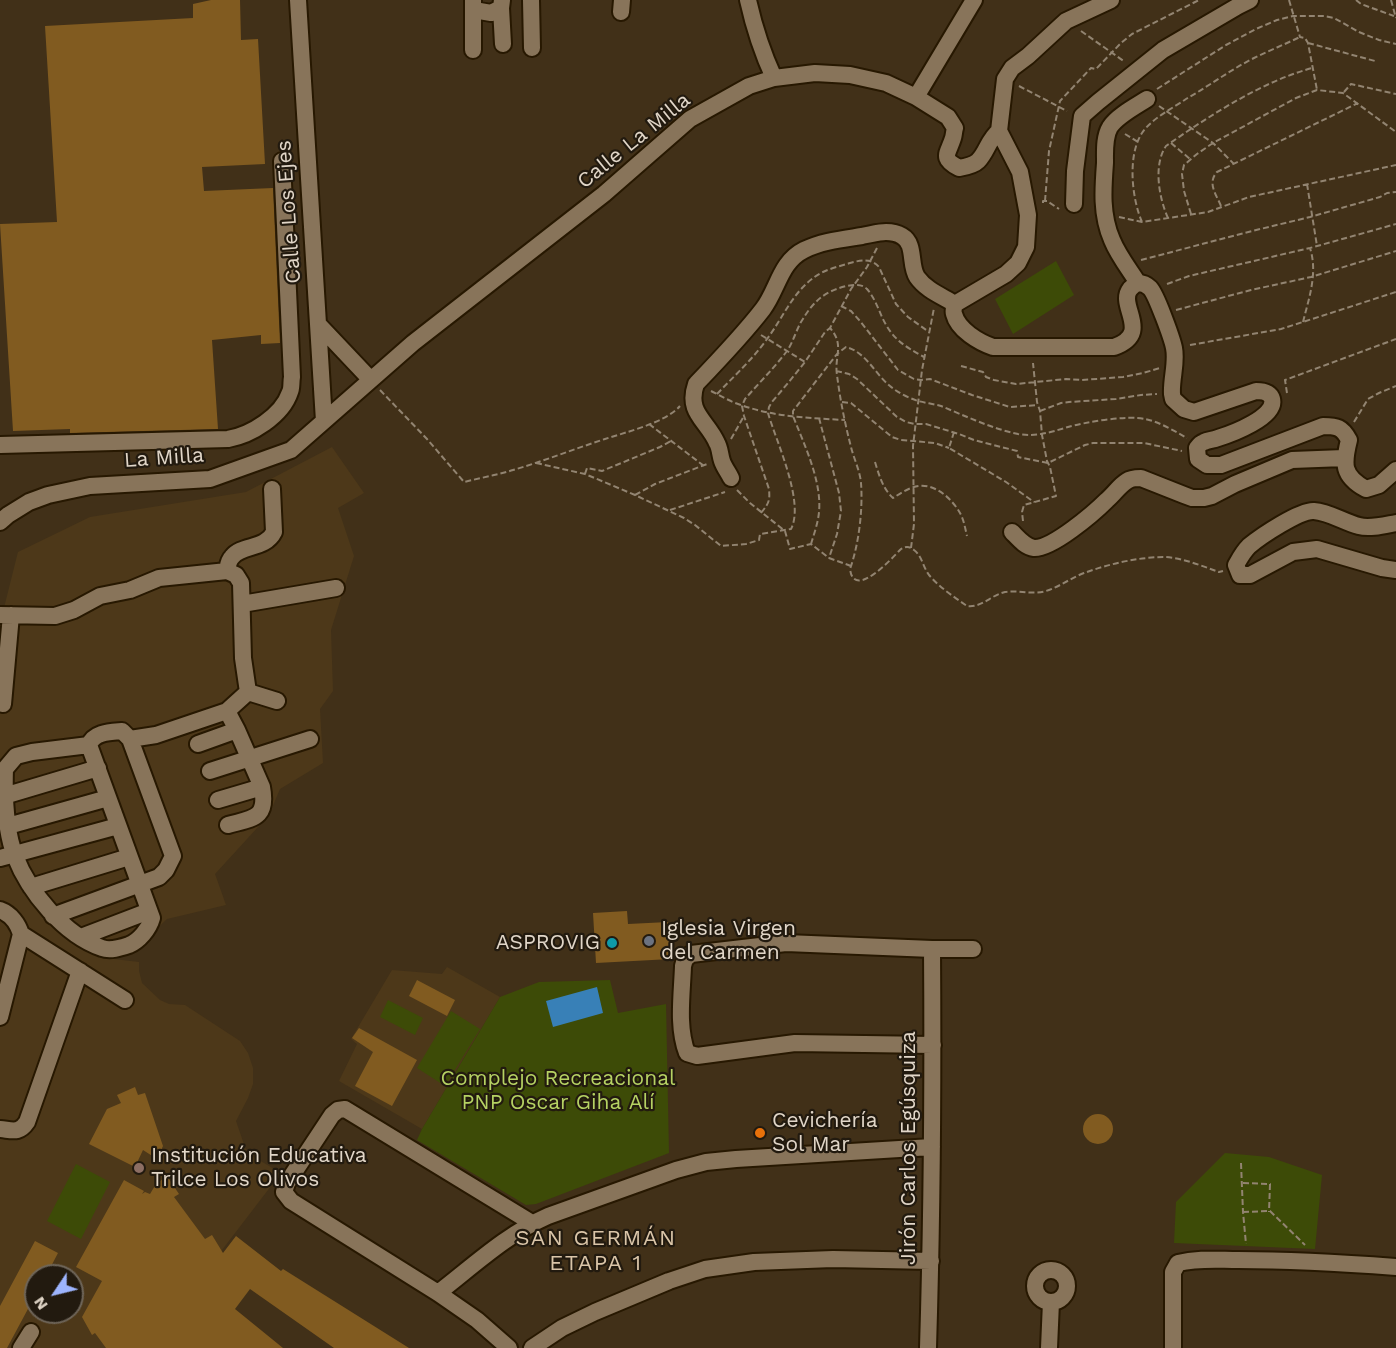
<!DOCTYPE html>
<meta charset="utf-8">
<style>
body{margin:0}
#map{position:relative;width:1396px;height:1348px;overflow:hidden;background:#413018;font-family:"Work Sans",sans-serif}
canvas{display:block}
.north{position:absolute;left:24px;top:1264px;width:60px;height:60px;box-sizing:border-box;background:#221a0f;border:2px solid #6e6559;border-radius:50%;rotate:235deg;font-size:16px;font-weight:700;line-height:24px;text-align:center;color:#e1d6c8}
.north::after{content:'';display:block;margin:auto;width:21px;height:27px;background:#9db4fd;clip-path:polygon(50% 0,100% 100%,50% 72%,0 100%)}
</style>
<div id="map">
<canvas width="1396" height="1348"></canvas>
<div class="north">N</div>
</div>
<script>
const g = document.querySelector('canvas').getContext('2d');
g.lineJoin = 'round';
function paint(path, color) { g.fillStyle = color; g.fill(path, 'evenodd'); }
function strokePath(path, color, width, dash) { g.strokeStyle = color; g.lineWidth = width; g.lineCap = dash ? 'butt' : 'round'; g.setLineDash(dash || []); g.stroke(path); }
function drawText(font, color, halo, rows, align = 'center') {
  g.font = font + ' "Work Sans",sans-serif'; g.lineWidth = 4.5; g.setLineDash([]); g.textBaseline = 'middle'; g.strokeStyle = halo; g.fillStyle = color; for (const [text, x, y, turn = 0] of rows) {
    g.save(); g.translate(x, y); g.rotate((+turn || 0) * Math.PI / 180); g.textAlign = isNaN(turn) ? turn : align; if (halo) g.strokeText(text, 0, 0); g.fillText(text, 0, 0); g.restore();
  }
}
const built = new Path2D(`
 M332 447 364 493 338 508 354 556 331 630 333 691 320 709 323 763 280 789 269 815 215 874 226 905 167 919 129 955 97 957 139 962V971L142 983 160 1000 169 1004 185 1005 240 1041 248 1053 253 1068V1084L248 1098 236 1121 247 1153 281 1173 147 1348H0V624L18 552 90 517 246 492ZM36 1276H72V1312H36Z
 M447 967 500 997 422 1129 339 1081 357 1044 351 1039 392 970 442 974Z`);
const green = new Path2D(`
 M1056 261 1074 295 1013 334 995 299Z
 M610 980 618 1013 666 1004 669 1153 536 1204 526 1205 417 1140 422 1129 500 997 539 982Z
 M388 1000 423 1018 415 1035 380 1017Z
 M451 1011 480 1029 445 1086 417 1068Z
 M1225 1153 1269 1157 1322 1175 1315 1249 1174 1243 1176 1202Z
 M76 1164 110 1182 81 1239 47 1221Z`);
const water = new Path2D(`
 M597 987 603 1013 553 1027 546 1001Z`);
const building = new Path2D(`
 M211 0H240L241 40 258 39 265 164 202 167 204 191 273 188 280 343 261 344V335L212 340 218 429 70 433V429L13 431 0 224 57 222 45 26 193 18V4Z
 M627 911 628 924 668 922 671 959 596 963 593 913Z
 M417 980 455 1000 447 1016 409 996Z
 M359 1028 417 1060 392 1106 355 1086 373 1052 352 1038Z
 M135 1087 138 1095 145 1093 163 1146 157 1159 143 1150 135 1167 89 1144 107 1109 121 1103 117 1095Z
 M1083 1129a15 15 0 1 1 30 0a15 15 0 1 1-30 0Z
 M167 1176 179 1194 174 1197 205 1239 212 1235 223 1253 236 1236 281 1271 283 1269 409 1348H334L250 1289 235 1309 283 1348H106L95 1333 92 1335 82 1317 102 1281 76 1267 124 1180 144 1191 142 1194 145 1192 150 1194 156 1184Z
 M35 1241 58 1253 46 1276H36V1294L7 1348H0V1306Z`);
const path = new Path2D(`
 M1289 0 1300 37 1305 38 1308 43 1317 90
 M1356 0 1361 4 1394 16
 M1391 0 1396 18
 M1081 31 1125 62
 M1308 43 1375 61
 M1019 86 1067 111
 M1157 89 1226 45 1256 29 1277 20 1293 16H1324L1334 18 1359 32 1379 40 1396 44
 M1344 92 1351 84 1396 94
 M1159 106 1213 143 1234 164
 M1125 134 1138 142
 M1171 143 1190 159
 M1307 184 1317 246
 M1045 201 1049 151 1060 101 1091 68 1096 69 1121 43 1132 34 1199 0
 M1043 203V201H1047L1059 209
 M1221 206C1216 194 1207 183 1217 172L1358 103
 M1191 214 1184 191 1182 174 1184 165 1197 154 1213 143 1296 98 1317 90 1343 93 1396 132
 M1119 217 1142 222 1208 212 1249 197 1396 165
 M1168 218C1159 198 1153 165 1166 146 1209 116 1261 82 1312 68
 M1142 222C1132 199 1127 156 1142 133 1151 119 1173 108 1186 99 1209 86 1230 70 1254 58 1269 51 1285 44 1300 37
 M877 248 867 267 851 289 830 328C845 345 834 356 837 375 840 399 845 424 851 447 854 459 860 471 861 483 863 509 859 544 850 569 854 601 893 557 901 549 906 546 909 546 914 550 922 556 923 567 929 575 939 587 954 597 967 606 982 608 991 595 1005 592 1019 590 1033 595 1046 591 1059 587 1071 578 1084 573 1109 564 1138 557 1165 557 1183 558 1202 566 1219 572L1223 571
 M1141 260 1252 231 1310 217 1380 197 1387 193 1396 192
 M1167 284 1189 276 1310 248 1396 224
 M841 306 851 311 860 321 898 370 914 379 921 380 930 379 972 395 1010 407 1038 405
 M1176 310 1251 290 1311 277 1396 251
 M1303 322C1309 298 1318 273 1310 248
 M761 335 805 362
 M1190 345 1281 329 1396 292
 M961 366 983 372 986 377 994 380 1016 384 1066 379 1082 380 1123 377 1143 373 1160 368
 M836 371 849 374 857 379 897 417 906 422 915 424H926L959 434 974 440 1017 451 1018 457 1048 463 1085 445 1093 443H1144L1182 451
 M380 390 427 439 464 482C480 478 497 475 513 470 544 461 574 449 605 439 626 432 665 423 680 406
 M711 391C721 396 731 402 741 405 774 417 810 418 845 420
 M1287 393 1285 380 1396 339
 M717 394C734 376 753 359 767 339 785 315 795 286 823 272 831 268 841 266 850 263 861 260 871 258 879 267L896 304 908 317 929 332
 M842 402 851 403 892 437 901 440 935 443 949 448
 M1040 411 1061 403 1069 402 1116 399 1141 395 1157 394
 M819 418 839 493 841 511 837 534 829 558
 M1354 422 1368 399 1379 393 1396 386
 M649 424 704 466
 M954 432 949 448 1006 482 1034 502
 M731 439 744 416
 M875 462C879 475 883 489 893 498 901 493 910 487 919 486 936 484 952 499 960 513 964 520 965 528 967 536
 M536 463 585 474 635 495 684 518 695 525 721 546 746 544 759 540 760 534 791 529C805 502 776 441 768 413L769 407 772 402 788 383 805 362 825 332 830 328
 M585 474 587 468 602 471 660 447 671 441
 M737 490 750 503 785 531 790 549 811 544 829 558 851 566
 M635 495 655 484 707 464
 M670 510 725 492
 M761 513C769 503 770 501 769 489L744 416 742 406 745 399C759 383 774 368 787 351 793 342 796 331 801 322 813 302 823 292 846 286 853 285 861 283 867 289 874 297 878 308 882 317 892 339 904 346 924 357
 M1023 521 1022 512 1024 505 1056 496 1050 467 1047 461 1042 435 1040 411 1037 402 1033 363
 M811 544C814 534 818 523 819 512 822 481 804 444 793 416V411L837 354 846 347C866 352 875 374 890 386 898 393 909 398 918 401 926 403 934 404 941 406 965 416 993 429 1018 434 1037 437 1051 432 1068 427 1086 422 1127 415 1145 419 1160 422 1174 431 1187 438
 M911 548 914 524 913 446 922 370 934 308
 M1241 1163 1243 1212 1246 1244
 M1243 1183 1270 1184 1269 1212
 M1243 1212 1270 1211 1305 1245`);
const minor = new Path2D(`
 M298 0 324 421
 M531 0 532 48
 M748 0C754 27 762 52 774 78
 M501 8 503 44
 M474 10 491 13 501 8 502 0
 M621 12 622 0
 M473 50V0
 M916 97 974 0
 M999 131 1005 79 1012 68 1028 56 1066 21 1111 0
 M1074 204 1075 171 1082 116 1098 102 1163 50 1238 6 1250 0
 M1138 283C1129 269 1118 255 1112 240 1101 215 1103 189 1105 163 1105 151 1104 137 1110 127 1117 116 1136 106 1147 99
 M955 304C954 307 953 311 954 314 958 330 979 342 993 347H1114C1153 333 1117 306 1130 289 1132 287 1135 284 1138 283 1142 283 1147 285 1150 288 1156 294 1172 338 1174 348 1177 363 1171 379 1172 394L1173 399 1184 409 1194 412 1256 391C1262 391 1270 392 1272 399 1277 417 1231 434 1218 438 1213 440 1208 440 1204 442 1201 443 1199 445 1197 448L1198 459 1207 465H1221L1323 426C1337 426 1342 427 1349 440 1343 464 1342 476 1366 489L1379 485 1396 470
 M955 304 1006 274 1018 263 1026 247 1028 215 1020 172 999 131
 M318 324 371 380
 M0 445 228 439C251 435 282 416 290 392 292 388 291 382 292 377L282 161
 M731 478C728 472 724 467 722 461 720 455 720 448 717 443 707 420 686 413 696 384 719 360 743 335 763 309 778 289 780 262 804 250 822 241 843 239 862 236 875 233 890 229 902 236 916 244 909 265 917 277 926 290 942 296 955 304
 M0 522 8 515 29 502 48 495 90 486 210 479 291 450 413 343 604 194 690 119 749 86 774 78 815 73 850 75 886 83 916 97 948 117 955 128C954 131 954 135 953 138 948 154 940 158 959 168 965 167 974 165 978 161 987 152 988 140 999 131
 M1396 523C1385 525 1370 529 1359 526 1344 522 1329 512 1314 511 1300 510 1261 536 1249 546 1243 552 1240 558 1236 565L1240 575H1250L1293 552 1317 549 1382 568 1396 570
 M1012 532C1018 538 1025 547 1034 548 1052 549 1094 513 1107 500 1114 494 1120 485 1127 481 1131 478 1137 478 1141 478L1184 495 1192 498H1204L1212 496 1235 484 1292 460 1344 458
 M227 571C228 566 228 561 232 557 242 544 265 550 274 532L272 489
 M242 604 336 588
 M0 615 55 616 74 610 100 596 130 590 159 578 227 571 236 575 241 583 243 658 248 692
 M3 704 11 615
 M198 744 237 730
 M89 745 152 918C149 929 139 941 129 945 120 948 110 951 102 948 64 935 29 892 15 856 5 829 4 798 5 769L16 756 32 752Z
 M89 745C94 732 110 732 122 731L130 739 156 735 227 711 248 692 277 701
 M210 771 310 739
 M4 796 98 768
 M218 800 262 787 237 730 227 711
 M228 825C253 818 268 819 262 787
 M8 826 108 798
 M0 858 118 826
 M31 887 129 857
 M0 910C11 914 18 924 21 934L0 1017
 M53 916 159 877 166 870 173 856 130 739
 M21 934 125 1000
 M81 937 149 911
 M933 1045 795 1043 697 1056 687 1053C677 1027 682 995 683 966L685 959 691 954 786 943 932 949H973
 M0 1129C12 1130 19 1134 27 1122L80 971
 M1035 1286a16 16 0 1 1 32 0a16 16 0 1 1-32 0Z
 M438 1293C473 1266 507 1234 548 1216L676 1170 706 1162 736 1159 932 1147
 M21 1348 31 1332
 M509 1348 477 1320 438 1293 291 1201 284 1192 287 1183 332 1115 338 1110 345 1109 532 1223
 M532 1348 562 1328 595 1312 669 1281 705 1269 754 1262 833 1259 931 1261
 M928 1348C932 1215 933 1082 932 949
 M1049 1348 1051 1302
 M1173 1348V1272L1178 1263C1198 1258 1218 1260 1238 1260 1291 1260 1343 1263 1396 1267`);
const markers = [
 [649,941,6,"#6b7280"],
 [612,943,6,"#0f9aa8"],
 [760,1133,6,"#e8710a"],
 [139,1168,6,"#8d6e63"]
];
const streetNames = [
 ["Calle La Milla",634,141,-39],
 ["Calle Los Ejes",289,212,-94],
 ["La Milla",164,458,-4],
 ["Jirón Carlos Egúsquiza",909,1148,-90]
];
const poiNames = [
 ["Iglesia Virgen",661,929],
 ["del Carmen",661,953],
 ["ASPROVIG",600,943,"right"],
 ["Cevichería",772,1121],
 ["Sol Mar",772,1145],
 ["Institución Educativa",151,1156],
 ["Trilce Los Olivos",151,1180]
];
const parkNames = [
 ["Complejo Recreacional",558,1079],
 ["PNP Oscar Giha Alí",558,1103]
];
const neighbourhoodNames = [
 ["SAN GERMÁN",596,1239],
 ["ETAPA 1",596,1264]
];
paint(built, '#4d3819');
paint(green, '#3d4b07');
paint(water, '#3880b7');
paint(building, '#815b20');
strokePath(minor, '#271801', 20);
strokePath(path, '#928471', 2, [6, 3]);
strokePath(minor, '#88745a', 16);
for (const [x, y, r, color] of markers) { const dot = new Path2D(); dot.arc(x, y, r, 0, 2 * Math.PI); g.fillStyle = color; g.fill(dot); strokePath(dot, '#221a0f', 2); }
drawText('21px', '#e1d6c8', '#221a0f', streetNames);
drawText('21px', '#e1d6c8', '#221a0f', poiNames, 'left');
drawText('21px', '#b6d263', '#221a0f', parkNames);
g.letterSpacing = '1.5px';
drawText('22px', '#dac5a8', '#221a0f', neighbourhoodNames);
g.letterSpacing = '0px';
</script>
